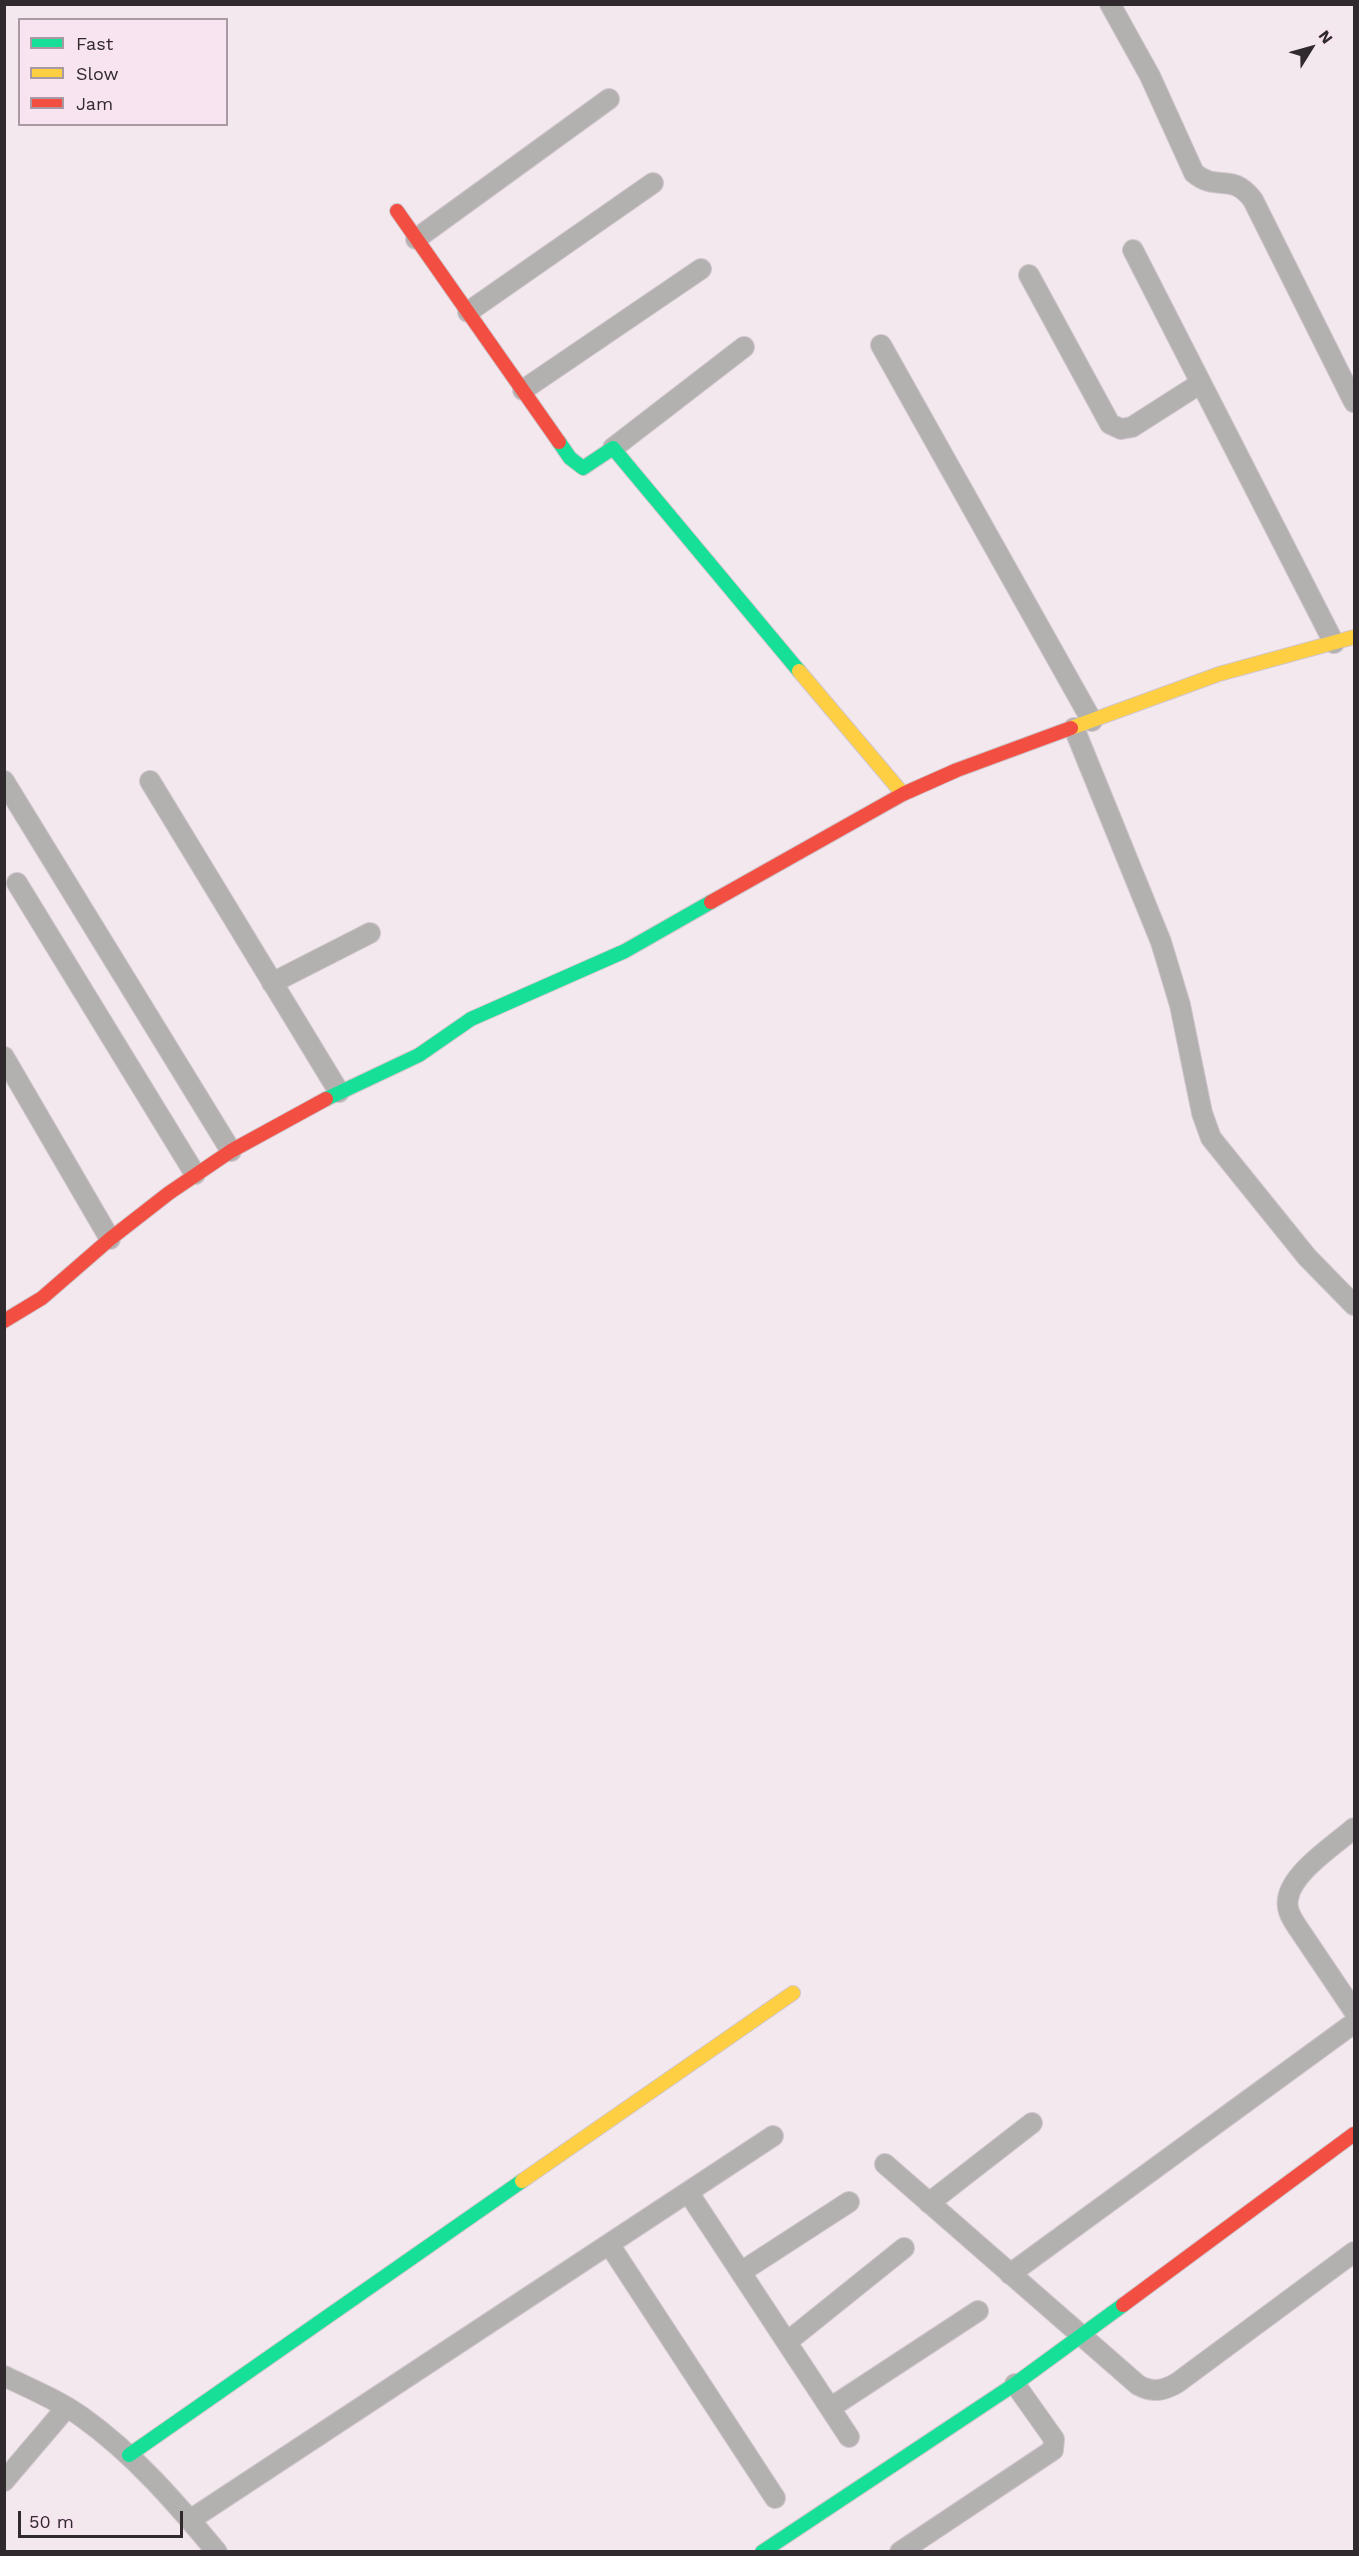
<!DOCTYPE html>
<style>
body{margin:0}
#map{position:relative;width:1359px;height:2556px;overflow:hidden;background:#f4e8ef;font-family:"Work Sans",sans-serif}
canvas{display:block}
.frame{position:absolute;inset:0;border:6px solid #30292d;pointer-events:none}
.legend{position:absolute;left:18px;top:18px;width:210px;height:108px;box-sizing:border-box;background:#f8e4f0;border:2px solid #a899a2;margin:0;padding:8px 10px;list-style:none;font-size:18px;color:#30292d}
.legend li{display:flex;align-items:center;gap:12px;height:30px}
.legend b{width:30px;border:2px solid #a899a2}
.north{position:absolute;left:1281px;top:18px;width:60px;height:60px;-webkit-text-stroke:4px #f8e4f0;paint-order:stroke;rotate:53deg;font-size:16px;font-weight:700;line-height:24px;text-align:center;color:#30292d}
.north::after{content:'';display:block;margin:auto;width:21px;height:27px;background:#30292d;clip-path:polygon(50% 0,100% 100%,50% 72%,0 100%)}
.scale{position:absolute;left:18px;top:2511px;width:165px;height:27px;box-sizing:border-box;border:3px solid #30292d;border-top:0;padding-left:8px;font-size:18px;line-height:21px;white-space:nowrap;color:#30292d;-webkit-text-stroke:4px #f8e4f0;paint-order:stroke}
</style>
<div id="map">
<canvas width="1359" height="2556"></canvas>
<div class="frame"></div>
<ul class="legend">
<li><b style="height:8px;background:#16e098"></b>Fast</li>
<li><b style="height:8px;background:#ffcf43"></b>Slow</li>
<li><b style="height:8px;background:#f24e42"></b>Jam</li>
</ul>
<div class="north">N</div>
<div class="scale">50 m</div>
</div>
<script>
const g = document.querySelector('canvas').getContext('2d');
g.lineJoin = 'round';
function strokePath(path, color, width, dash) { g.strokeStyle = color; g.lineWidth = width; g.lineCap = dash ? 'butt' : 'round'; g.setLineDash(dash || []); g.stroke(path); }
const street = new Path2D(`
 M1110 4 1150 76 1194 173C1218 193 1231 171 1253 200L1354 402
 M416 239 609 99
 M1133 250 1334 643
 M1029 275 1110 424 1121 429 1132 427 1201 383
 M468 312 653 183
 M881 345 1092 721
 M523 390 701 269
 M613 448 744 347
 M1074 728 1161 942 1180 1005 1202 1113 1211 1138 1307 1257 1354 1305
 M4 781 231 1151
 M150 781 339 1092
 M17 883 195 1174
 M272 983 370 933
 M4 1057 110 1239
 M1354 1828C1335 1845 1291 1873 1288 1899 1286 1909 1291 1917 1296 1925L1354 2011
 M885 2164 1138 2385C1153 2393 1163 2391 1177 2383L1354 2252
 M688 2192 849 2437
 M929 2203 1032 2123
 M609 2244 775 2498
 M741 2272 849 2202
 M1010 2274 1354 2023
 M787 2342 904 2248
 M4 2376C31 2389 58 2400 82 2417 134 2454 176 2503 217 2552
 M830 2408 978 2311
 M4 2481 67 2407
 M190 2520 773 2136
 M900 2552 1053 2450 1054 2439 1015 2384`);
const fast = new Path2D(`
 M559 442 570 458 583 468 613 448 799 671
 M326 1099 419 1055 471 1019 625 951 711 902
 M129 2455 522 2181
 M762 2552 1015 2384 1123 2305`);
const slow = new Path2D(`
 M799 671 903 794
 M1071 728 1219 674 1354 637
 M522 2181 793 1993`);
const jam = new Path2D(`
 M397 211 559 442
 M711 902 903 794 957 770 1071 728
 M4 1321 42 1298 110 1239 169 1193 231 1151 326 1099
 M1123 2305 1354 2134`);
strokePath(street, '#d0c6cc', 22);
strokePath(fast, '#d0c6cc', 16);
strokePath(slow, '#d0c6cc', 16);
strokePath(jam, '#d0c6cc', 16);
strokePath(street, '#b2b1b0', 20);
strokePath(fast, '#16e098', 14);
strokePath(slow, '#ffcf43', 14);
strokePath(jam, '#f24e42', 14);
</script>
